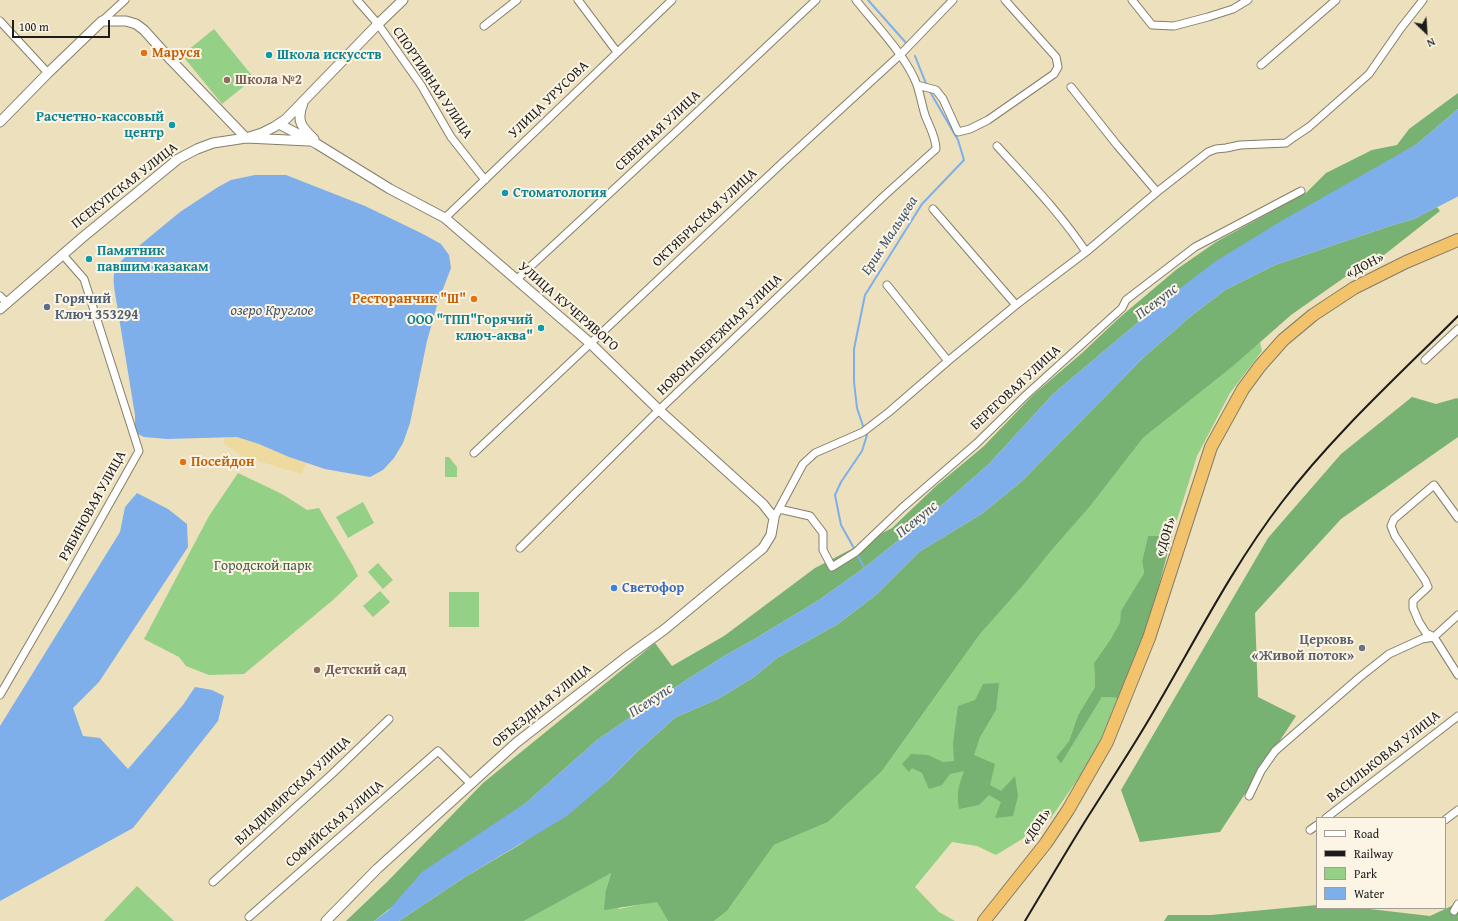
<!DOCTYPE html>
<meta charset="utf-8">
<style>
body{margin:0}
#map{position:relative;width:1458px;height:921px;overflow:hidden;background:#ece0bd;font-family:"Gentium Book Plus",serif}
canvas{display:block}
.legend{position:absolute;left:1316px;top:817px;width:130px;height:92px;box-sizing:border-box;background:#fcf5e5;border:1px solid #a29e95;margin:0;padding:5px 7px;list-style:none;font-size:12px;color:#1c1c1c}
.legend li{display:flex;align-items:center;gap:8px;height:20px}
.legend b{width:20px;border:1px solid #a29e95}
.north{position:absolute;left:1406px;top:12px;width:40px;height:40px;-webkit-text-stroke:3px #fcf5e5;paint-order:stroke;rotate:155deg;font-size:11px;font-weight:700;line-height:16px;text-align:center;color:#1c1c1c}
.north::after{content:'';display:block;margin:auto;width:14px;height:18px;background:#1c1c1c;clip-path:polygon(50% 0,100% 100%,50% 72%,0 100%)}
.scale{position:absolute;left:12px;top:20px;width:98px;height:18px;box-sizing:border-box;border:2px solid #1c1c1c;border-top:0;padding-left:5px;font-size:12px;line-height:14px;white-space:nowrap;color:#1c1c1c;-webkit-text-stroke:3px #fcf5e5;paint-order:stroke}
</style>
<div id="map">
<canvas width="1458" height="921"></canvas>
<ul class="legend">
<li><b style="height:5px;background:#fff"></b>Road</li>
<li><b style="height:5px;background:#1c1c1c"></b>Railway</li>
<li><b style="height:11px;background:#94d085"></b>Park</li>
<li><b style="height:11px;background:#7eafea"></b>Water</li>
</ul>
<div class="north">N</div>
<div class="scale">100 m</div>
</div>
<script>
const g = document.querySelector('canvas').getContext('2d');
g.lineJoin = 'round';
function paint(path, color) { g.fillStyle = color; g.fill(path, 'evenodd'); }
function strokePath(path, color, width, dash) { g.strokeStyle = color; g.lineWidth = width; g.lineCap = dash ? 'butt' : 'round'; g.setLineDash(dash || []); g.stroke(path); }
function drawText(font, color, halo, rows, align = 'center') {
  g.font = font + ' "Gentium Book Plus",serif'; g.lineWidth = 4; g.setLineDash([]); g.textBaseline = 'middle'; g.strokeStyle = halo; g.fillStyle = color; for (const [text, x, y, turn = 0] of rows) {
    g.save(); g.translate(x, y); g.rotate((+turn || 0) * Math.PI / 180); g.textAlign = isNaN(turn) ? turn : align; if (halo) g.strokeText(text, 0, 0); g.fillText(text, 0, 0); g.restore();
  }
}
const green = new Path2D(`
 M214 29 254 78 222 104 182 55Z
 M1260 342 1262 351 1230 393 1197 456 1172 536H1148L1142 561 1144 573 1122 611 1120 622 1110 640 1094 663 1095 687 1078 715 1069 741 1056 757 1061 764 1102 697 1119 698 1099 743 1084 770 1051 818 1032 833 996 855 977 846 952 842 915 887 939 912 955 921H714L727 911 774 845 828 822 882 771 980 634 1109 481 1143 438 1232 367Z
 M445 457H449L457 467V477H445Z
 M238 473 282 494 307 510 319 508 353 566 358 576 333 600 244 674 209 675 186 666 179 657 144 639 209 516Z
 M363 502 374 523 348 538 336 517Z
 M378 563 393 580 383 589 368 572Z
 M380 591 390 602 373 617 363 606Z
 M449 592H479V627H449Z
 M611 872 606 890 619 909 657 901 668 921H524Z
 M137 886 174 921H104Z`);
const forest = new Path2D(`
 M1458 93V109L1417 144 1353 182 1161 303 1053 394 989 464 942 505 864 568 819 600 753 640 724 656 663 695 597 740 527 802 374 921H346L388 881 483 783 655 643 672 666 724 636 815 568 892 528 936 486 984 446 1033 395 1082 353 1119 318 1177 269 1216 242 1307 192 1326 173 1372 150 1397 145 1409 129Z
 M1437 207 1440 211 1384 255 1362 269 1345 277 1291 315 1232 367 1143 438 1090 506 1049 553 1024 584 980 634 882 771 828 822 774 845 727 911 714 921H668L657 902 604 910 606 890 611 873 524 921H399L465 877 521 844 608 781 639 750 676 717 718 699 754 677 777 658 838 624 877 594 919 552 983 513 1023 480 1144 357 1191 316 1225 290 1275 265 1393 225 1414 219Z
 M1412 397 1436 404 1457 398 1458 399V437L1341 519 1255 613 1258 697 1296 716 1220 832 1140 842 1121 790 1268 538 1341 454Z
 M1148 536H1172L1150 620 1119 698 1102 697 1061 764 1056 757 1069 741 1078 715 1095 687 1094 663 1110 640 1120 622 1121 611 1144 573 1142 561Z
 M999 683 996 710 980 737 974 755 995 764 990 785 1001 791 1015 776 1018 796 1013 816 995 818 1001 802 989 795 979 805 959 809C956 793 959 785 964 771L950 774 942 785 929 789 922 773 912 768 909 772 902 764 911 754 928 755 943 762 954 761 953 743 958 706 975 700 983 684Z
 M1458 903V921H1164L1168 915H1211L1317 905V908H1361L1430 916Z`);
const sand = new Path2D(`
 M239 433 307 463 301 474 242 456 223 443 226 436Z`);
const water = new Path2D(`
 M1458 109V196L1457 197 1414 219 1393 225 1275 265 1225 290 1191 316 1144 357 1023 480 983 513 919 552 877 594 838 624 777 658 754 677 718 699 676 717 639 750 608 781 567 816 465 877 399 921H374L388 911 422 872 527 802 597 740 663 695 724 656 753 640 819 600 864 568 942 505 989 464 1053 394 1161 303 1216 261 1283 220 1417 144Z
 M255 175H286L365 206 423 234 441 244 449 255 451 268 438 302 427 341 410 423 403 443 394 458 383 470 370 477 325 469 289 457 259 444 237 437 167 439 144 437 138 434 135 429V415L115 293C113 277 112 271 123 259L180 212 218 187 231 180Z
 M137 493 168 509 187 524 188 547 99 682 73 708 83 736 100 738 128 769 183 705 195 687 212 690 224 696 218 721 133 828 0 901V726L120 532 125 507Z`);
const stream = new Path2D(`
 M868 0 907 44
 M915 56 927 86
 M863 426 857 408 854 382V349L865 295 922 204 964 160 958 140 929 90
 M855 550 841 525 835 495 841 482 862 451 867 435
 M857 554 865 569`);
const minor = new Path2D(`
 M357 0 378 24 421 85 451 137 485 180
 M578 0 617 52
 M1132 0 1152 25 1174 26 1208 17 1233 9 1248 0
 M0 21 48 73
 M102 21 125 0
 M484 26 517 0
 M1261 65 1336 0
 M917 85 936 90 943 99 958 132 970 129 988 120 1054 74 1058 67 1056 57 1005 0
 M1071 87 1117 145 1157 192
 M997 146C1028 180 1061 214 1086 252
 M933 209 1016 305
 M445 218 672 0
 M516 280 680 128 816 0
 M887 285 948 361
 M0 296 7 303
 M1425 360 1458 329
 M474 453 781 164 900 55 953 0
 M779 509 810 516 823 533V550L832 567 856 552 902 508 977 443 1026 395 1122 308 1126 300 1195 247 1301 191
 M774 518 803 464 815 453 863 432 889 412 948 361 1016 305 1086 252 1157 192 1208 152 1216 149 1226 148 1240 145 1286 143 1294 137 1309 127 1369 74 1401 28 1423 0
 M1458 518 1434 485 1394 519 1391 526 1395 536 1425 580 1428 587 1413 601V608L1419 622 1426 633 1434 637 1458 675
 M520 548 659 410 885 195 936 149C936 137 929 126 925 115 922 105 920 94 917 85 907 57 875 24 856 0
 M0 695 58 595 139 451 84 279 63 255
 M1249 796 1261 771 1275 751 1360 677 1389 654 1422 639 1434 637 1458 615
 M1326 818 1458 716
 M1445 820 1458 810
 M1310 830 1317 825
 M213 882 333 773 389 719
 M1454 911 1458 904
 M249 917 438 751 471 784`);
const tertiary = new Path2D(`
 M303 103C296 120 301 127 314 139
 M0 122 48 73 102 21H126L136 24 144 30 171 60 246 138 309 141
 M279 124 317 144 390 189 445 218 590 343 659 410 763 504 774 518 771 535 763 548 665 629 625 658 516 743 377 869 326 921
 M0 309 83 237 178 159 197 149 213 143 246 138 262 133 274 127 286 119 378 24 403 0`);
const trunk = new Path2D(`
 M984 921 1046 843 1068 810 1107 742 1149 638 1211 447 1243 389 1260 366 1283 340 1313 315 1354 288 1406 262 1458 240`);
const rail = new Path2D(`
 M1025 921C1046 886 1067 850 1089 815 1108 785 1127 756 1145 726 1190 651 1229 571 1282 502 1334 434 1398 376 1458 316`);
const markers = [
 [144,53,4,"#e8710a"],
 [269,55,4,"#0f9aa8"],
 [227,80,4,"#8d6e63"],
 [172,125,4,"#0f9aa8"],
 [505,193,4,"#0f9aa8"],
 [89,259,4,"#0f9aa8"],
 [474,299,4,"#e8710a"],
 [47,307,4,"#5c6f8a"],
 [541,328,4,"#0f9aa8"],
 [183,462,4,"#e8710a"],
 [614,588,4,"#3f7fe0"],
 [1362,648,4,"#6b7280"],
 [317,670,4,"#8d6e63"]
];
const foodNames = [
 ["Маруся",152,53],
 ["Ресторанчик \"Ш\"",466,299,"right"],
 ["Посейдон",191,462]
];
const cultureNames = [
 ["Школа искусств",277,55],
 ["Расчетно-кассовый",164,117,"right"],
 ["центр",164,133,"right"],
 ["Стоматология",513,193],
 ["Памятник",97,251],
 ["павшим казакам",97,267],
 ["ООО \"ТПП\"Горячий",533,320,"right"],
 ["ключ-аква\"",533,336,"right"]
];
const educationNames = [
 ["Школа №2",235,80],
 ["Детский сад",325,670]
];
const streetNames = [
 ["СПОРТИВНАЯ УЛИЦА",432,83,56],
 ["УЛИЦА УРУСОВА",549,100,-44],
 ["СЕВЕРНАЯ УЛИЦА",658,131,-43],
 ["ПСЕКУПСКАЯ УЛИЦА",125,186,-38],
 ["ОКТЯБРЬСКАЯ УЛИЦА",705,218,-43],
 ["«ДОН»",1365,266,-27],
 ["УЛИЦА КУЧЕРЯВОГО",568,307,41],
 ["НОВОНАБЕРЕЖНАЯ УЛИЦА",720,335,-44],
 ["БЕРЕГОВАЯ УЛИЦА",1016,388,-43],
 ["РЯБИНОВАЯ УЛИЦА",93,506,-61],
 ["«ДОН»",1166,537,-72],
 ["ОБЪЕЗДНАЯ УЛИЦА",542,706,-39],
 ["ВАСИЛЬКОВАЯ УЛИЦА",1384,757,-38],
 ["ВЛАДИМИРСКАЯ УЛИЦА",293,791,-43],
 ["СОФИЙСКАЯ УЛИЦА",335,824,-41],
 ["«ДОН»",1037,827,-55]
];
const serviceNames = [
 ["Горячий",55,299],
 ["Ключ 353294",55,315]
];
const parkNames = [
 ["Городской парк",263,566]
];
const shopNames = [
 ["Светофор",622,588]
];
const worshipNames = [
 ["Церковь",1354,640],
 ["«Живой поток»",1354,656]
];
const waterNames = [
 ["Ерик Мальцева",890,236,-57],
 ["Псекупс",1157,302,-37],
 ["озеро Круглое",272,311],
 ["Псекупс",917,520,-39],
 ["Псекупс",651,701,-33]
];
paint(green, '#94d085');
paint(forest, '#77b272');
paint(sand, '#eeda9e');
paint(water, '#7eafea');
strokePath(stream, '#7eafea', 2);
strokePath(minor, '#847e6c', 9);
strokePath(tertiary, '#847e6c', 11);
strokePath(trunk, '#847e6c', 14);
strokePath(minor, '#fff', 7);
strokePath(tertiary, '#fff', 9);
strokePath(trunk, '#f2c36a', 12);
strokePath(rail, '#1c1c1c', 2);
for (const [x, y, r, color] of markers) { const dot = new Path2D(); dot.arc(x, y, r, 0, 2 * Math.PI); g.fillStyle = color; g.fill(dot); strokePath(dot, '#fcf5e5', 1.5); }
drawText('bold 14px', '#c56008', '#fcf5e5', foodNames, 'left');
drawText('bold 14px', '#0d838f', '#fcf5e5', cultureNames, 'left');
drawText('bold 14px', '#785e54', '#fcf5e5', educationNames, 'left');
drawText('14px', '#1c1c1c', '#fcf5e5', streetNames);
drawText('bold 14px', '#4e5e75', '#fcf5e5', serviceNames, 'left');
drawText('14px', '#465b41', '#fcf5e5', parkNames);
drawText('bold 14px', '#366cbe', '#fcf5e5', shopNames, 'left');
drawText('bold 14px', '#5b616d', '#fcf5e5', worshipNames, 'right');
drawText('italic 15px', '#43576e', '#fcf5e5', waterNames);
</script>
